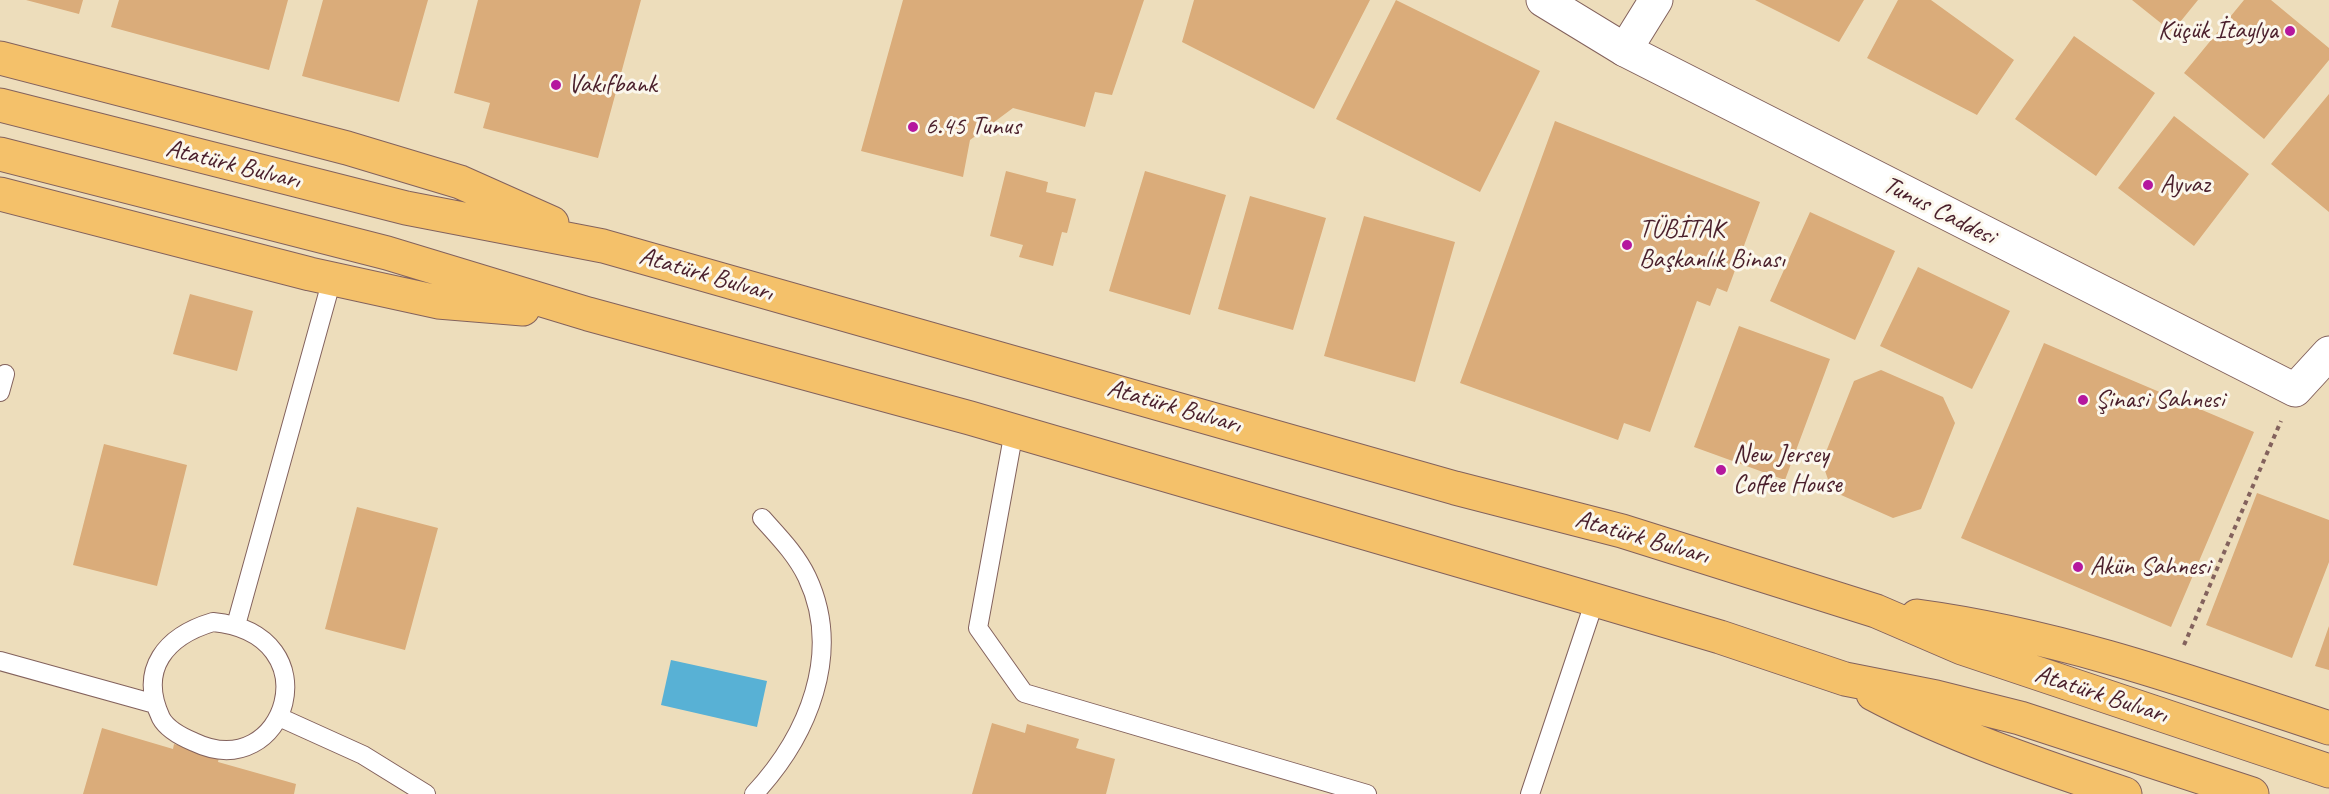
<!DOCTYPE html>
<meta charset="utf-8">
<style>
body{margin:0}
canvas{display:block;background:#edddbb}
</style>
<canvas width="2329" height="794"></canvas>
<script>
const g = document.querySelector('canvas').getContext('2d');
g.lineJoin = 'round';
function paint(path, color) { g.fillStyle = color; g.fill(path, 'evenodd'); }
function strokePath(path, color, width, dash) { g.strokeStyle = color; g.lineWidth = width; g.lineCap = dash ? 'butt' : 'round'; g.setLineDash(dash || []); g.stroke(path); }
function drawText(font, color, halo, rows, align = 'center') {
  g.font = font + ' Caveat,sans-serif'; g.lineWidth = 6; g.setLineDash([]); g.textBaseline = 'middle'; g.strokeStyle = halo; g.fillStyle = color; for (const [text, x, y, turn = 0] of rows) {
    g.save(); g.translate(x, y); g.rotate((+turn || 0) * Math.PI / 180); g.textAlign = isNaN(turn) ? turn : align; if (halo) g.strokeText(text, 0, 0); g.fillText(text, 0, 0); g.restore();
  }
}
const water = new Path2D(`
 M671 660 767 681 757 727 661 705Z`);
const building = new Path2D(`
 M26 0H83L79 14Z
 M119 0H288L269 70 111 27Z
 M323 0H428L399 102 302 76Z
 M478 0H641L598 158 483 128 490 103 454 93Z
 M903 0H1144L1112 95 1095 92 1085 127 1013 108 970 140 963 177 861 151Z
 M1194 0H1370L1314 109 1182 42Z
 M1396 0 1540 71 1480 192 1336 119Z
 M1755 0H1864L1839 42Z
 M1898 0H1931L2014 60 1977 115 1867 58Z
 M2132 0H2198L2172 32Z
 M2244 0H2271L2329 48V60L2264 139 2184 73Z
 M2074 36 2155 93 2096 176 2015 119Z
 M2329 94V212L2271 164Z
 M2174 116 2249 174 2194 246 2118 188Z
 M1555 121 1760 202 1727 292 1717 288 1710 306 1697 301 1650 432 1624 423 1618 440 1460 383Z
 M1006 171 1048 182 1046 192 1076 199 1067 233 1062 232 1053 266 1019 257 1023 245 990 236Z
 M1145 171 1226 195 1190 315 1109 291Z
 M1250 196 1326 218 1293 330 1218 309Z
 M1810 212 1895 251 1855 340 1770 301Z
 M1364 216 1455 242 1415 382 1324 356Z
 M1918 267 2010 311 1972 389 1880 346Z
 M190 294 253 311 237 371 173 354Z
 M1739 326 1830 359 1785 480 1694 447Z
 M2044 343 2254 432 2171 627 1961 538Z
 M1881 370 1943 397 1955 423 1921 509 1893 518 1832 491 1822 462 1854 381Z
 M104 444 187 465 157 586 73 565Z
 M2257 493 2329 520V562L2292 658 2206 625Z
 M357 507 438 528 405 650 325 629Z
 M2329 626V670L2315 666Z
 M992 723 1025 733 1027 724 1079 739 1076 748 1115 759 1106 794H972Z
 M102 728 173 749 174 744 219 757 218 762 296 784 294 794H83Z`);
const path = new Path2D(`
 M2184 645 2281 421`);
const service = new Path2D(`
 M0 392 5 374
 M1014 431 978 628 1024 693 1367 794
 M213 622C334 634 286 786 194 742 182 737 167 729 161 718 138 669 166 636 213 622Z
 M236 625 332 279
 M0 661 155 704
 M279 717 363 755 426 794
 M754 794C808 736 843 653 807 577 796 554 779 537 762 518
 M1530 794 1595 600`);
const minor = new Path2D(`
 M1625 50 1656 0`);
const tertiary = new Path2D(`
 M1543 0 1625 50 2295 390 2329 353`);
const primary = new Path2D(`
 M0 58 347 148 460 182 552 223
 M0 105 406 208 603 246 1455 488 1622 531 1876 611 1962 648 2329 771
 M0 154 387 253 588 314 970 418 1595 600 1720 637 1845 679 1936 697 2020 718 2252 794
 M0 194 310 274 438 302 523 309
 M1917 616C2059 635 2194 683 2329 728
 M1873 694C1954 737 2039 765 2125 794`);
const markers = [
 [2290,31,6,"#b5179e"],
 [556,85,6,"#b5179e"],
 [913,127,6,"#b5179e"],
 [2148,185,6,"#b5179e"],
 [1627,245,6,"#b5179e"],
 [2083,400,6,"#b5179e"],
 [1721,470,6,"#b5179e"],
 [2078,567,6,"#b5179e"]
];
const poiNames = [
 ["Küçük İtaylya",2278,31,"right"],
 ["Vakıfbank",568,85],
 ["6.45 Tunus",925,127],
 ["Ayvaz",2160,185],
 ["TÜBİTAK",1639,230],
 ["Başkanlık Binası",1639,260],
 ["Şinasi Sahnesi",2095,400],
 ["New Jersey",1733,455],
 ["Coffee House",1733,485],
 ["Akün Sahnesi",2090,567]
];
const streetNames = [
 ["Atatürk Bulvarı",233,165,14],
 ["Tunus Caddesi",1939,211,27],
 ["Atatürk Bulvarı",706,275,16],
 ["Atatürk Bulvarı",1174,407,16],
 ["Atatürk Bulvarı",1642,538,16],
 ["Atatürk Bulvarı",2101,695,18]
];
paint(water, '#58b1d5');
paint(building, '#daac7a');
strokePath(service, '#83625d', 20);
strokePath(minor, '#83625d', 35);
strokePath(tertiary, '#83625d', 35);
strokePath(primary, '#83625d', 35);
strokePath(path, '#83625d', 4, [4.5, 4.5]);
strokePath(service, '#fff', 18);
strokePath(minor, '#fff', 33);
strokePath(tertiary, '#fff', 33);
strokePath(primary, '#f4c16a', 33);
for (const [x, y, r, color] of markers) { const dot = new Path2D(); dot.arc(x, y, r, 0, 2 * Math.PI); g.fillStyle = color; g.fill(dot); strokePath(dot, '#fbf7ec', 2); }
drawText('26px', '#4a1f2b', '#fbf7ec', poiNames, 'left');
drawText('26px', '#4a1f2b', '#fbf7ec', streetNames);
</script>
